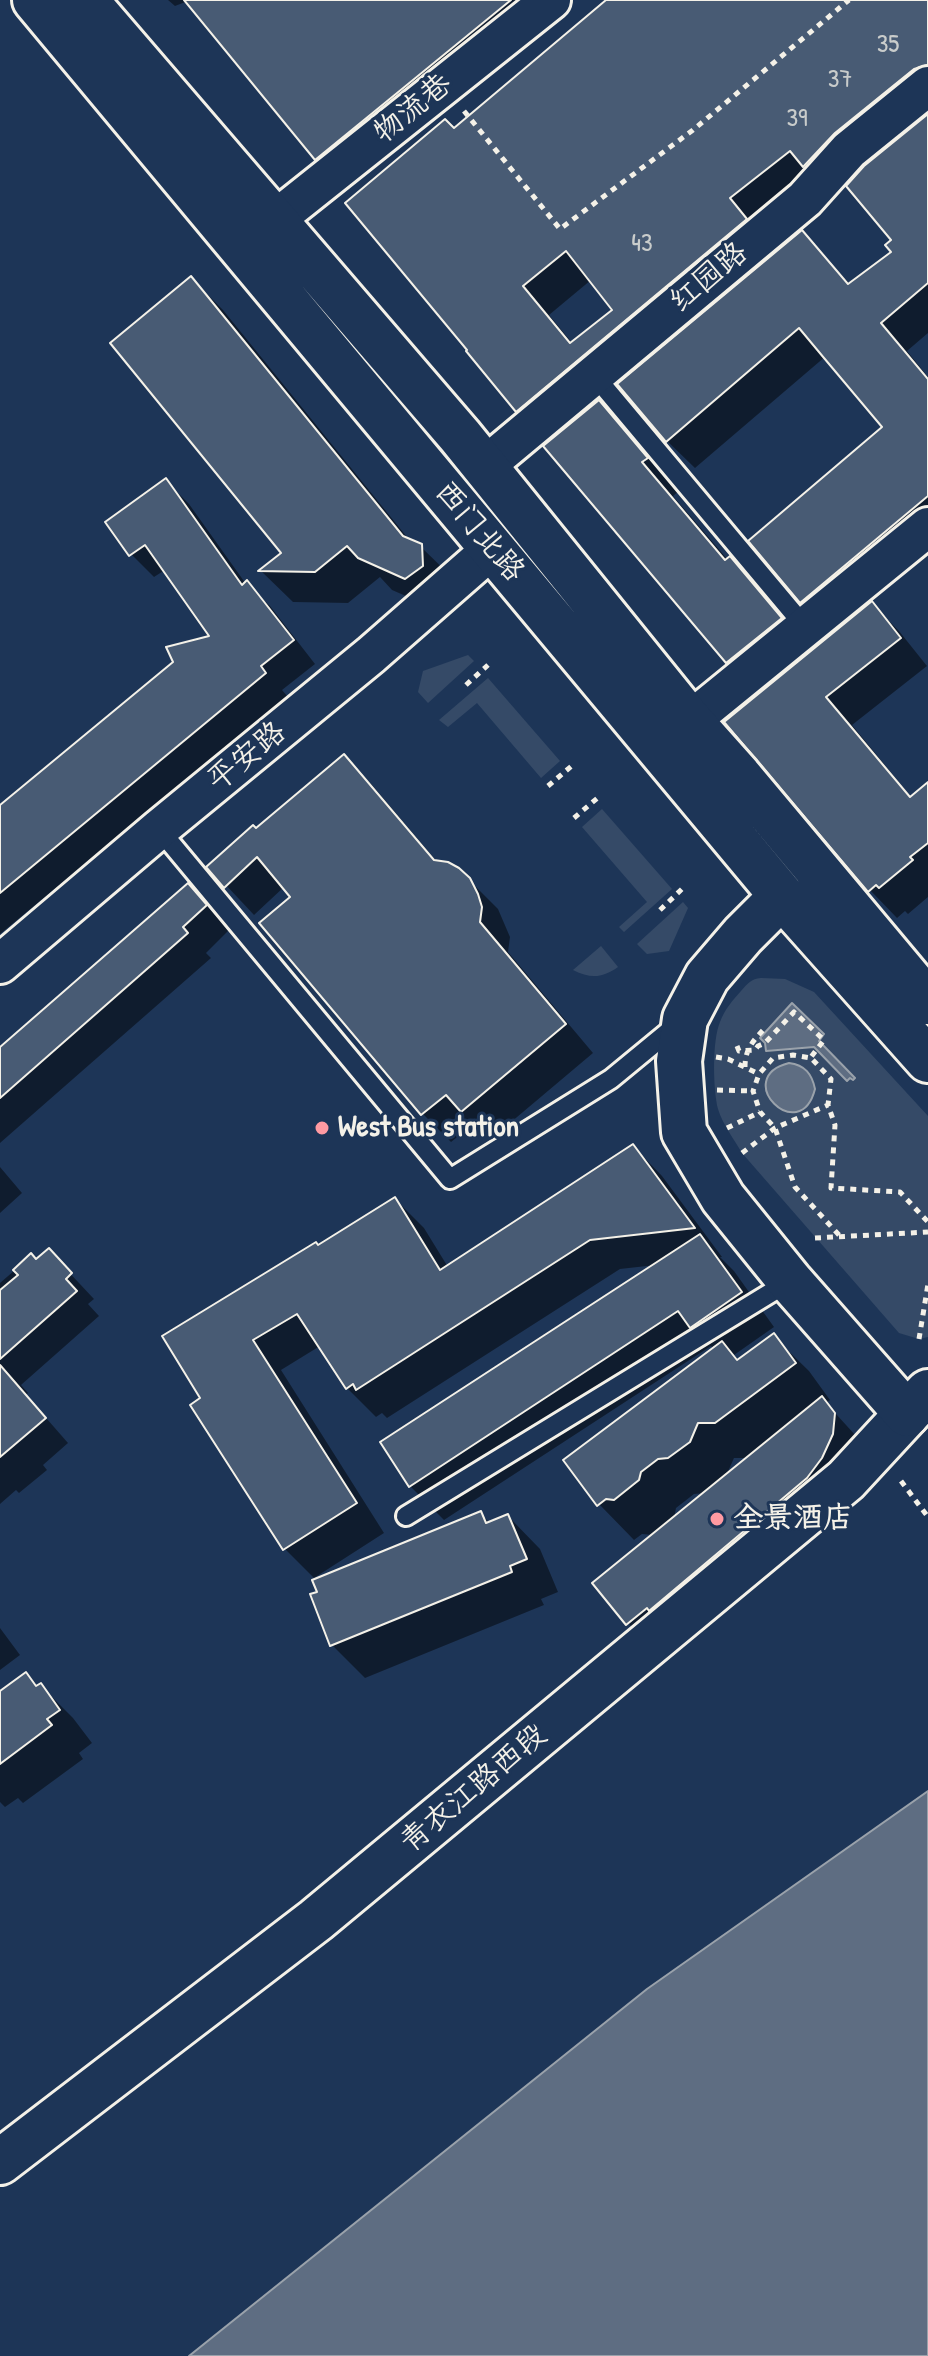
<!DOCTYPE html>
<meta charset="utf-8">
<style>
body{margin:0}
canvas{display:block;background:#1d3557}
</style>
<canvas width="928" height="2356"></canvas>
<script>
const g = document.querySelector('canvas').getContext('2d');
g.lineJoin = 'round';
function paint(path, color) { g.fillStyle = color; g.fill(path, 'evenodd'); }
function strokePath(path, color, width, dash) { g.strokeStyle = color; g.lineWidth = width; g.lineCap = dash ? 'butt' : 'round'; g.setLineDash(dash || []); g.stroke(path); }
function drawText(font, color, halo, rows, align = 'center') {
  g.font = font + ' "Patrick Hand","LXGW WenKai TC",sans-serif'; g.lineWidth = 6; g.setLineDash([]); g.textBaseline = 'middle'; g.strokeStyle = halo; g.fillStyle = color; for (const [text, x, y, turn = 0] of rows) {
    g.save(); g.translate(x, y); g.rotate((+turn || 0) * Math.PI / 180); g.textAlign = isNaN(turn) ? turn : align; if (halo) g.strokeText(text, 0, 0); g.fillText(text, 0, 0); g.restore();
  }
}
const green = new Path2D(`
 M468 655 474 661 428 703 418 692 423 671Z
 M488 678 560 761 541 778 477 703 448 727 439 720Z
 M602 809 672 889 624 932 619 927 647 902 582 827Z
 M683 902 688 908 669 951 647 954 637 944Z
 M601 946 618 967C602 978 591 979 573 970Z
 M761 978 785 979 814 992 928 1116V1337L919 1339 899 1333 742 1153C734 1139 723 1125 718 1109 713 1089 712 1041 720 1022 725 1009 732 1001 741 991 748 983 751 979 761 978Z`);
const water = new Path2D(`
 M792 1003 824 1034 819 1041 855 1078 853 1080 850 1078 847 1081 814 1047 766 1051 765 1043 760 1038Z
 M789 1063C805 1065 812 1074 815 1089 800 1148 730 1078 789 1063Z
 M928 1791V2356H189L647 1989Z`);
const shadow = new Path2D(`
 M168 0H566L342 184 316 159 188 1 175 6Z
 M609 0H928V107L863 160 545 438 517 410 454 130ZM591 280 614 310 573 344 549 315Z
 M928 117V333L907 351 928 377V546L829 629 802 601 885 427 826 356 695 468 667 441 802 233 851 285 893 253 894 240Z
 M191 278 223 310 411 542 420 546 453 578 438 610 392 590 380 577 348 603 293 602 261 571 283 553Z
 M599 402 632 435 679 491 673 496 728 560 730 559 763 592 813 652 872 604 899 631 927 666 852 725 912 798 928 785V897L908 914 905 911 897 918 870 890 727 722 760 695 728 662 546 447Z
 M166 481 189 504 246 584 270 606 315 664 282 690 288 697 0 934V809L213 637 165 570 154 577 131 554Z
 M344 757 372 785 438 863 469 880 498 909 510 937 508 952 593 1053 491 1139 475 1123 451 1142 423 1114 262 924 292 897 284 887 254 915 209 867 256 830Z
 M188 885 229 930 206 953 211 958 0 1143V1051Z
 M633 1146 662 1176 722 1257H720L734 1271 774 1327 734 1355 739 1361 773 1336 809 1371 830 1400 826 1403 867 1448 660 1656 628 1623 653 1535 642 1534 634 1540 599 1504 714 1349 711 1346 444 1520 410 1486 656 1265 620 1269 387 1418 382 1413 376 1417 347 1388 320 1346 281 1370 384 1533 314 1578 285 1549 203 1399 318 1248 395 1199 424 1228 448 1267ZM734 1458H749L726 1476ZM705 1493 674 1519 676 1508 694 1494Z
 M0 1167 22 1193 0 1213Z
 M49 1251 94 1299 88 1304 99 1316 21 1385 28 1393 26 1395 68 1443 43 1465 47 1470 19 1493 16 1490 0 1504V1283L31 1256 37 1262Z
 M481 1514 490 1523 508 1516 540 1549 558 1592 541 1599 544 1605 365 1678 332 1645Z
 M0 1628 20 1655 0 1670Z
 M26 1675 38 1687 40 1685 73 1718 92 1743 79 1753 83 1759 23 1803 18 1798 5 1807 0 1802V1693Z`);
const building = new Path2D(`
 M184 0H511L315 160Z
 M606 0H928V65L914 69 835 133 803 167 790 151 730 198 747 219 516 412 466 351 467 350 345 203 445 119 454 128ZM566 251 612 310 570 343 523 286Z
 M928 114V283L881 323 928 379V496L800 603 748 541 882 427 824 358 799 328 666 442 617 384 802 230 848 284 891 252 885 245 891 240 846 186 864 166Z
 M191 276 403 536 422 544 423 566 405 579 358 558 347 546 315 572 258 571 281 553 110 343Z
 M599 400 648 458 642 462 725 560 730 556 782 618 726 663 543 446Z
 M166 478 242 585 247 580 294 640 261 666 266 673 0 893V805L173 662 166 647 209 636 145 545 129 556 105 522Z
 M872 601 901 638 826 697 910 797 928 782V843L910 857 913 860 879 888 876 885 868 892 724 722Z
 M344 754 434 860 448 862 459 868 470 878 478 894 482 907 480 922 566 1024 461 1112 446 1095 421 1115 259 923 290 897 257 857 224 888 206 867 253 825 256 828Z
 M188 883 207 905 183 927 188 933 0 1098V1047Z
 M633 1144 695 1228 590 1240 356 1390 353 1384 346 1389 297 1314 253 1340 357 1503 283 1550 190 1405 200 1398 162 1336 316 1242 318 1245 395 1197 440 1270Z
 M700 1234 742 1292 690 1328 678 1311 409 1487 380 1442Z
 M49 1248 72 1273 66 1279 77 1291 0 1359V1290L18 1275 13 1270 31 1253 36 1259Z
 M774 1333 796 1363 715 1423H698L690 1442 668 1458 658 1459 641 1472 639 1480 614 1500 606 1499 597 1506 563 1460 722 1341 737 1360Z
 M0 1365 46 1418 0 1457Z
 M822 1396 835 1413 833 1434 822 1458 807 1478 649 1611 647 1608 626 1625 592 1583Z
 M481 1511 486 1523 508 1514 527 1559 510 1566 512 1572 330 1646 310 1594 317 1592 312 1580Z
 M26 1672 36 1686 41 1683 60 1710 47 1719 52 1725 0 1764V1691Z`);
const path = new Path2D(`
 M464 111 560 229 693 130 849 0
 M466 685 488 665
 M548 786 574 764
 M574 818 601 795
 M660 910 682 889
 M737 1046 739 1051 755 1050 758 1046 765 1043 794 1012 824 1040 811 1057
 M716 1057 728 1059 759 1074
 M745 1067C745 1049 753 1041 765 1028
 M717 1090 753 1091
 M727 1128 760 1112
 M742 1153 775 1128 828 1105
 M839 1235 795 1187 775 1128 760 1112 753 1091 759 1074 773 1058 793 1055 811 1058 831 1079 828 1105 835 1125 831 1188 900 1192 928 1222
 M815 1238 928 1232
 M919 1339 928 1284
 M901 1481 928 1517`);
const service = new Path2D(`
 M594 375 806 628
 M159 829 450 1179 611 1079 679 1023
 M406 1516 790 1281`);
const minor = new Path2D(`
 M276 219 551 0
 M485 466 805 199 849 150 928 86
 M690 721 928 527
 M0 964 159 829 371 655 492 549`);
const tertiary = new Path2D(`
 M0 2162 316 1920 846 1480 907 1414`);
const secondary = new Path2D(`
 M35 0 782 896 928 1060
 M85 0 460 436 690 721 739 776 928 1002
 M782 896 743 935 707 977 685 1019 679 1061 684 1132 723 1198 790 1281 907 1414 928 1392`);
const markers = [
 [322,1128,8,"#ff9aa2"],
 [717,1519,8,"#ff9aa2"]
];
const numberNames = [
 ["35",888,45],
 ["37",840,80],
 ["39",797,119],
 ["43",642,244]
];
const streetNames = [
 ["物流巷",413,109,-39],
 ["红园路",709,278,-40],
 ["西门北路",479,532,50],
 ["平安路",247,757,-39],
 ["青衣江路西段",474,1789,-40]
];
const poiNames = [
 ["West Bus station",338,1128],
 ["全景酒店",733,1519]
];
paint(green, '#354a67');
paint(water, '#5e6d82');
strokePath(water, '#9aa2ab', 2);
paint(shadow, '#0007');
paint(building, '#485b74');
strokePath(building, '#f4f1e8', 2);
strokePath(service, '#f4f1e8', 24);
strokePath(minor, '#f4f1e8', 44);
strokePath(tertiary, '#f4f1e8', 50);
strokePath(secondary, '#f4f1e8', 50);
strokePath(path, '#f4f1e8', 5, [6, 6]);
strokePath(service, '#1d3557', 18);
strokePath(minor, '#1d3557', 38);
strokePath(tertiary, '#1d3557', 44);
strokePath(secondary, '#1d3557', 44);
for (const [x, y, r, color] of markers) { const dot = new Path2D(); dot.arc(x, y, r, 0, 2 * Math.PI); g.fillStyle = color; g.fill(dot); strokePath(dot, '#1d3557', 3); }
drawText('26px', '#c9cccb', null, numberNames);
drawText('30px', '#f4f1e8', '#1d3557', streetNames);
drawText('bold 30px', '#f4f1e8', '#1d3557', poiNames, 'left');
</script>
